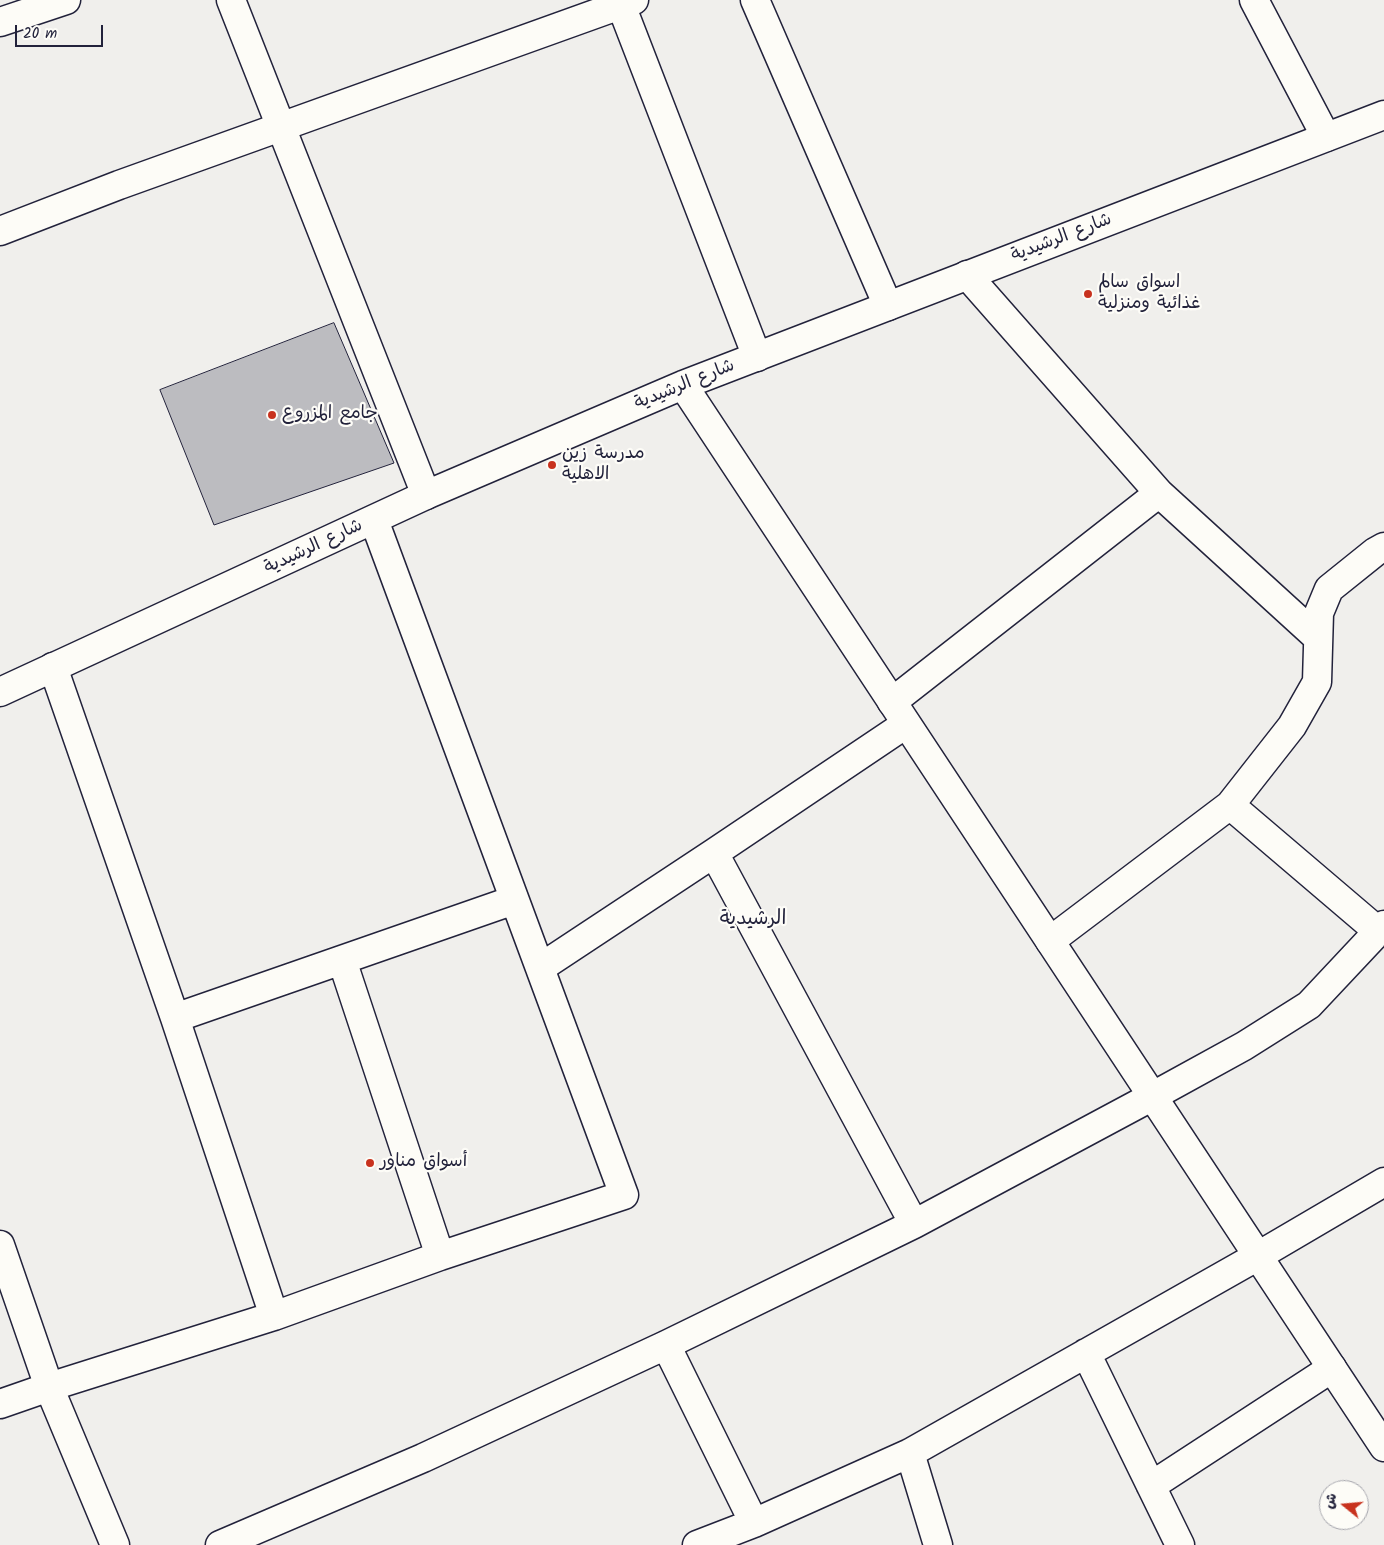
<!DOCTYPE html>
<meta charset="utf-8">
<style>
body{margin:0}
#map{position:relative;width:1384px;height:1545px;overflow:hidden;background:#f0efec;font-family:Kalam,"Playpen Sans Arabic",sans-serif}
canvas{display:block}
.north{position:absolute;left:1319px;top:1480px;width:50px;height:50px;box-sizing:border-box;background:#fdfcf7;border:1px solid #a5a5ac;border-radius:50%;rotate:287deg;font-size:14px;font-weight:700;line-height:20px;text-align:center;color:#22223b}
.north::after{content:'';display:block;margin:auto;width:18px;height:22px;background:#c8321e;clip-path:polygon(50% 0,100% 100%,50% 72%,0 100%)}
.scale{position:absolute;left:15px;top:25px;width:88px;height:22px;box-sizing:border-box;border:2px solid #22223b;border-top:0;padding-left:6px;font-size:15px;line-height:18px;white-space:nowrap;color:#22223b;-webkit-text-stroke:4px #fdfcf7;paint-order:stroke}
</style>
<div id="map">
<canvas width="1384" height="1545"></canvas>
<div class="north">ش</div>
<div class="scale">20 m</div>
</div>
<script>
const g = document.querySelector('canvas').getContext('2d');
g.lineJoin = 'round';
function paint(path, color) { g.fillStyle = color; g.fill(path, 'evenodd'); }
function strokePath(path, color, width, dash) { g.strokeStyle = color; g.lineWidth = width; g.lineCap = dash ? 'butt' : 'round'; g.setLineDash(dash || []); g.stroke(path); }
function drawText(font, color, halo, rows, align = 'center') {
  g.font = font + ' Kalam,"Playpen Sans Arabic",sans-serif'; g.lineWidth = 4.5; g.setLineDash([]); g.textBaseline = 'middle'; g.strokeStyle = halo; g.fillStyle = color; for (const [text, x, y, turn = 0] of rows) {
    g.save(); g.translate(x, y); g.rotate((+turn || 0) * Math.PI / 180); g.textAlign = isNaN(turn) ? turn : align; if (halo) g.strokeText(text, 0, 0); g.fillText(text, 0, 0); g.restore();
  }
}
const building = new Path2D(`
 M334 323 394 463 214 525 160 390Z`);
const street = new Path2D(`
 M231 0 426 495
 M755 0 888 306
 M1254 0 1326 137
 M621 5 757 357
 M0 22 66 0
 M0 231 119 185 634 0
 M967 275 1159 493 1318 638
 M53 667 175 1018 274 1316
 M892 702 1159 493
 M1230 805 1379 932
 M714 853 914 1224
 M1050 941 1230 805 1292 726 1317 682 1319 613 1329 589 1375 552 1384 547
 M342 960 440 1256
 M540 968 714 853 906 724
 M175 1018 514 900
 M666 1345 754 1523
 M1086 1353 1180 1545
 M0 1404 49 1387 274 1316 440 1256 624 1195 374 520
 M910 1453 938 1545
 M1151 1486 1332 1368
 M220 1545 423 1458 666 1345 914 1224 1153 1096 1244 1046 1309 1005 1384 925
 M697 1545 754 1523 910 1453 1258 1256 1384 1182`);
const secondary = new Path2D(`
 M683 385 1384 1447
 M0 692 426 495 683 385 1384 115
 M0 1245 49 1387 115 1545`);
const markers = [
 [1088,294,5,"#c8321e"],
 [272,415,5,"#c8321e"],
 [552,465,5,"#c8321e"],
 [370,1163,5,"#c8321e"]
];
const streetNames = [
 ["شارع الرشيدية",1062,239,-21],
 ["شارع الرشيدية",685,386,-22],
 ["شارع الرشيدية",314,548,-25]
];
const poiNames = [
 ["اسواق سالم",1098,284],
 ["غذائية ومنزلية",1098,305],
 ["جامع المزروع",282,415],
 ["مدرسة زين",562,455],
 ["الاهلية",562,476],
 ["أسواق مناور",380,1163]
];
const quarterNames = [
 ["الرشيدية",753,921]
];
paint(building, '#bcbcc0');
strokePath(building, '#22223b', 1);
strokePath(street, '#22223b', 31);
strokePath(secondary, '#22223b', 31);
strokePath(street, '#fdfcf7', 28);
strokePath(secondary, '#fdfcf7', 28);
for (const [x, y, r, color] of markers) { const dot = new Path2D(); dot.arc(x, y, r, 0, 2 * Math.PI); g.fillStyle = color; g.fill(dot); strokePath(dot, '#fdfcf7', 2); }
drawText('18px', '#22223b', '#fdfcf7', streetNames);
drawText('18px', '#22223b', '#fdfcf7', poiNames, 'left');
drawText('20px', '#22223b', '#fdfcf7', quarterNames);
</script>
